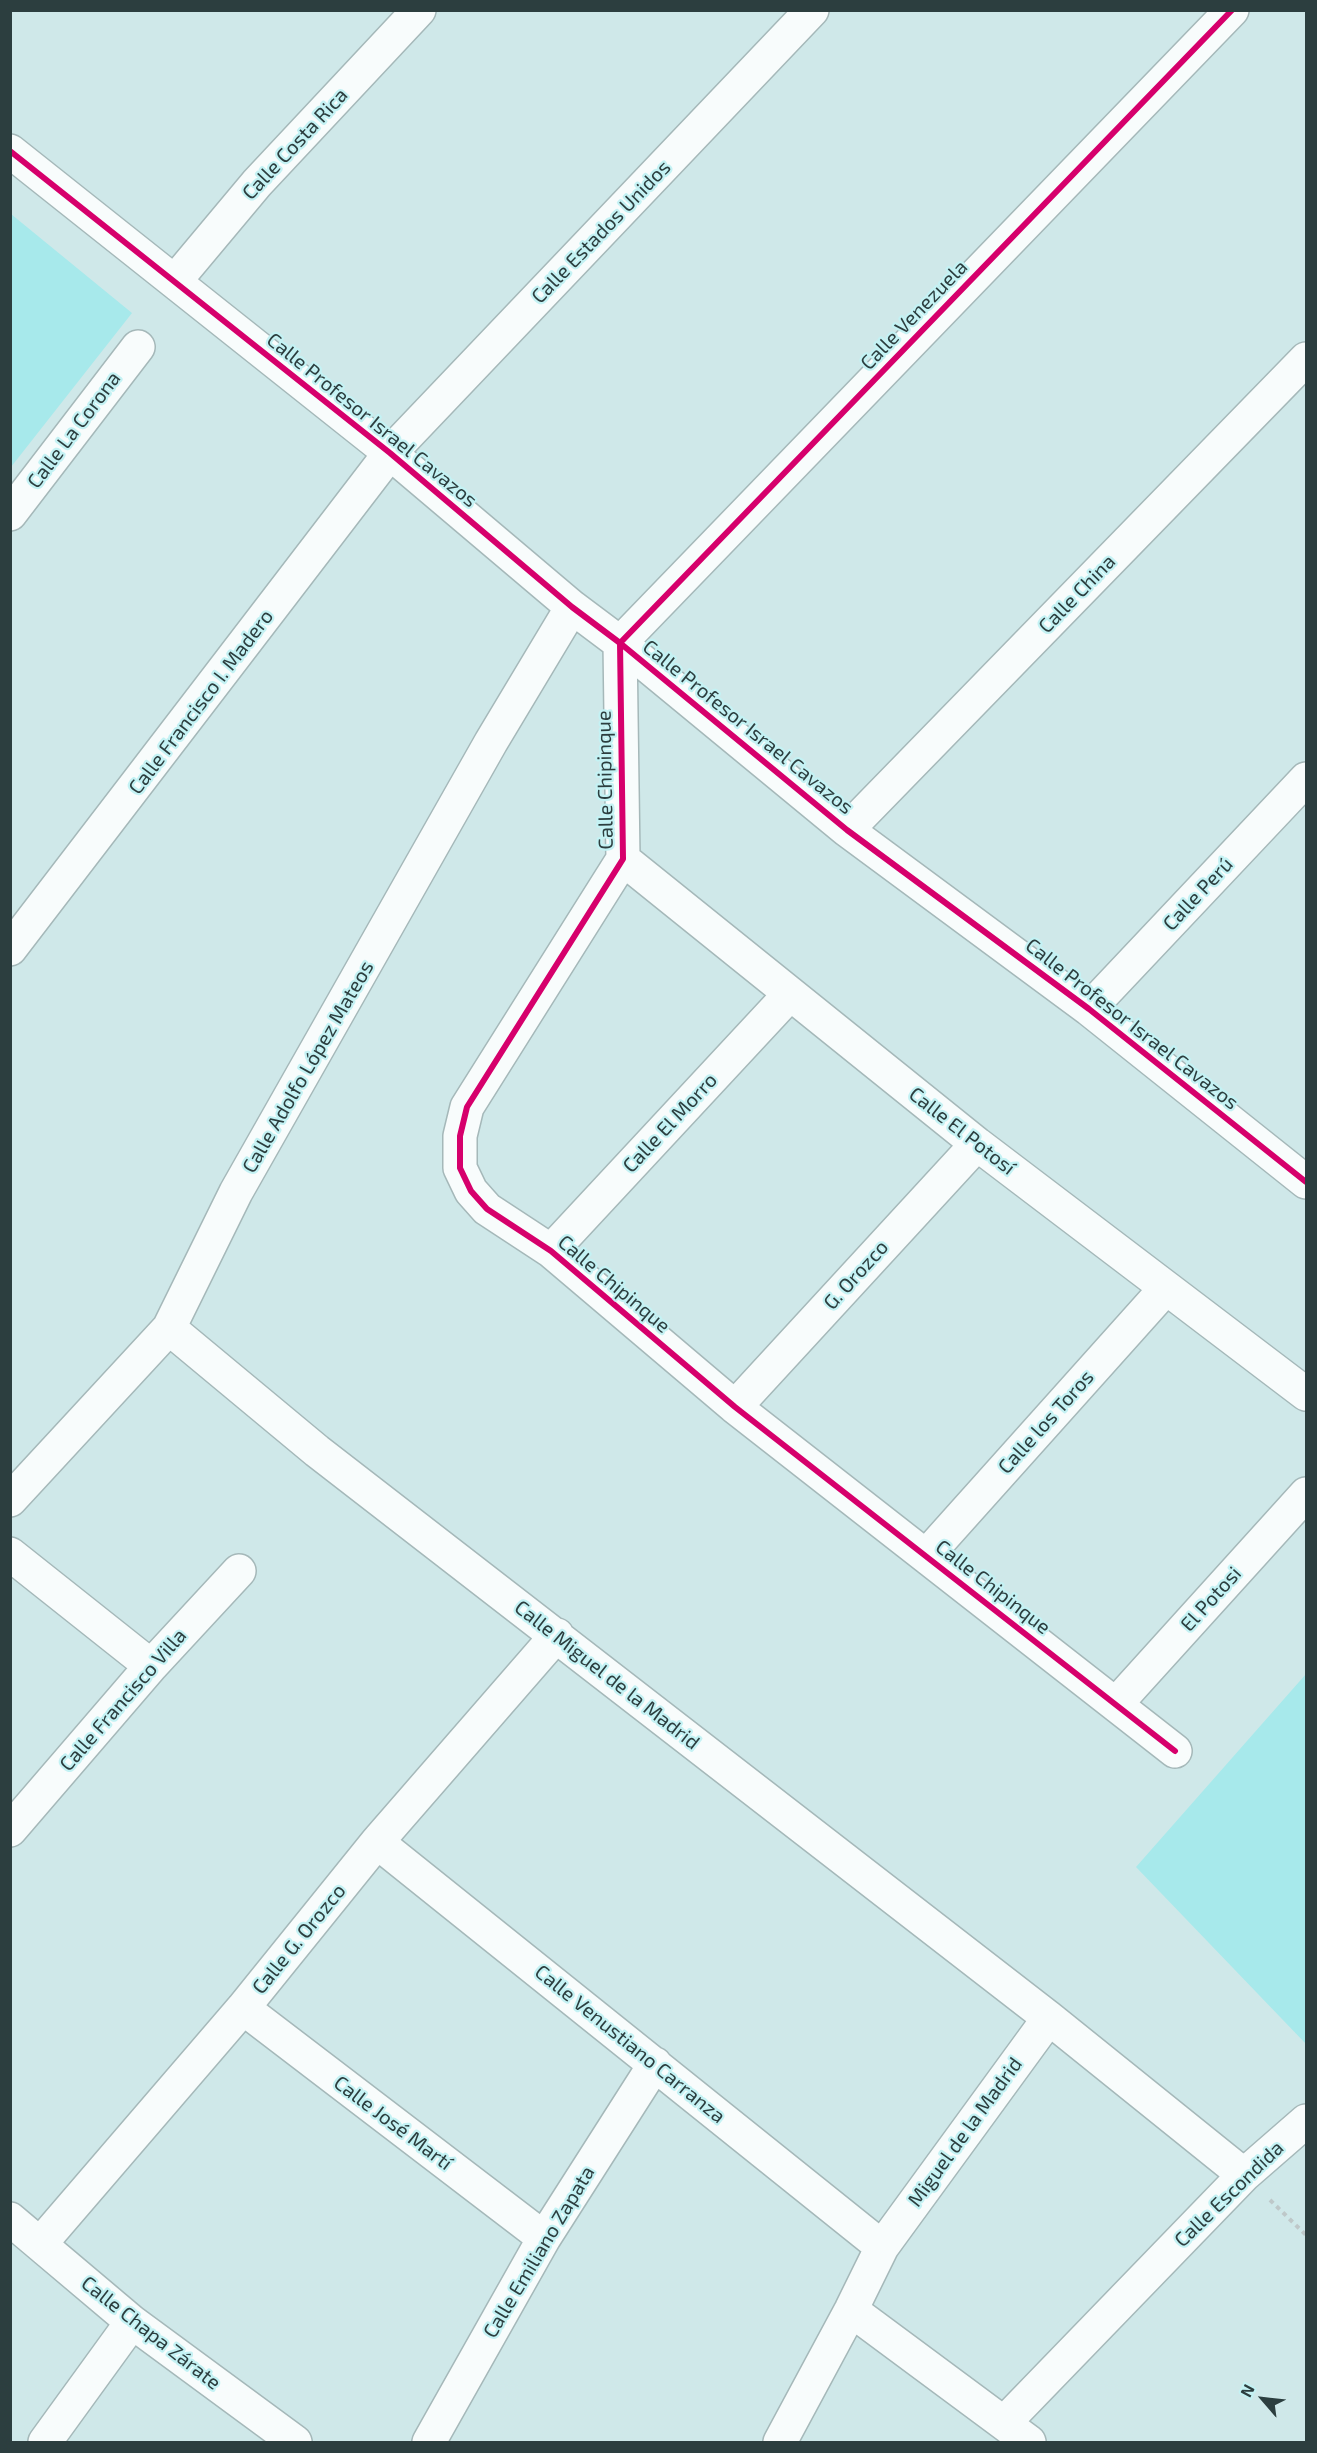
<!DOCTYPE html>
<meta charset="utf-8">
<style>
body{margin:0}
#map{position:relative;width:1317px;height:2453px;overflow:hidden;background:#cfe8e9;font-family:"Exo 2",sans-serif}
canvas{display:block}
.frame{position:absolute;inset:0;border:12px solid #2c3e3f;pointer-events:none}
.north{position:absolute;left:1233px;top:2369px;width:60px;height:60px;-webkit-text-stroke:4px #c4f2f4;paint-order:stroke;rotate:298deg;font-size:16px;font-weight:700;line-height:24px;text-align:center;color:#2c3e3f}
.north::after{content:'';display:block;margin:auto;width:21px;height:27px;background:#2c3e3f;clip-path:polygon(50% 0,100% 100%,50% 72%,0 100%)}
</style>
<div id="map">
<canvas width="1317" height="2453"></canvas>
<div class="frame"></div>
<div class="north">N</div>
</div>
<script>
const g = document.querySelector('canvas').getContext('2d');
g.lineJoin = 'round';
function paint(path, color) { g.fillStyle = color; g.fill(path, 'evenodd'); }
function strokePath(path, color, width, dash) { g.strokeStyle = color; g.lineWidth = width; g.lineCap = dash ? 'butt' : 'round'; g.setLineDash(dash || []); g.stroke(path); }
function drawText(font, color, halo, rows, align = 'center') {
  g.font = font + ' "Exo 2",sans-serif'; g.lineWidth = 4.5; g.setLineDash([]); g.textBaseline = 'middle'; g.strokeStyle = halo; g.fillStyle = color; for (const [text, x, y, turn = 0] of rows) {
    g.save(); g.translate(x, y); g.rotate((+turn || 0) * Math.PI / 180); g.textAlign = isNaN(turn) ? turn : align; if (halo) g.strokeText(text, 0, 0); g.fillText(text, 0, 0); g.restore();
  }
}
const green = new Path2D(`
 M11 214 132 313 11 467Z
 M1306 1674V2044L1136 1867Z`);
const path = new Path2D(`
 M1270 2200 1306 2235`);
const minor = new Path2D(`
 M10 151 390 453 572 607 620 643 847 830 1089 1009 1306 1182
 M175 281 257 183 419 10
 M10 514 138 347
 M847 830 1306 359
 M623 859 977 1144 1306 1394
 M10 949 390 453 812 10
 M1089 1009 1306 779
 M551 1251 790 994
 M169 1328 317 1451 1049 2018 1244 2175
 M735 1407 977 1144
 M10 1500 169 1328 236 1192 491 742 572 607
 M10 1554 151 1666
 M926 1556 1166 1288
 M1116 1704 1306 1494
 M1175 1751 735 1407 551 1251 487 1209 471 1191 460 1168V1136L467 1107 623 859 620 643 1232 10
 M10 1830 151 1666 239 1571
 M377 1842 882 2247
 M243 2008 544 2238
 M10 2219 132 2322 295 2442
 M41 2243 243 2008 377 1842 557 1635
 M851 2310 1029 2442
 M1004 2423 1244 2175 1306 2121
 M45 2442 132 2322
 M429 2442 544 2238 655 2064
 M780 2442 851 2310 882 2247 1049 2018`);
const cycleway = new Path2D(`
 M10 151 390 453 572 607 620 643 847 830 1089 1009 1306 1182
 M1175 1751 735 1407 551 1251 487 1209 471 1191 460 1168V1136L467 1107 623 859 620 643 1232 10`);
const streetNames = [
 ["Calle Costa Rica",295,144,-47],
 ["Calle Estados Unidos",601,232,-46],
 ["Calle Venezuela",914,315,-46],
 ["Calle Profesor Israel Cavazos",372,420,39],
 ["Calle La Corona",74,430,-53],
 ["Calle China",1077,594,-46],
 ["Calle Francisco I. Madero",201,702,-53],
 ["Calle Profesor Israel Cavazos",748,727,39],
 ["Calle Chipinque",605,780,-91],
 ["Calle Perú",1198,894,-47],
 ["Calle Profesor Israel Cavazos",1132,1024,38],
 ["Calle Adolfo López Mateos",308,1067,-60],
 ["Calle El Morro",670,1123,-47],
 ["Calle El Potosí",962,1131,38],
 ["G. Orozco",856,1275,-48],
 ["Calle Chipinque",614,1284,40],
 ["Calle los Toros",1046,1422,-48],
 ["Calle Chipinque",993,1587,38],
 ["El Potosi",1211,1599,-48],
 ["Calle Miguel de la Madrid",607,1675,38],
 ["Calle Francisco Villa",123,1700,-49],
 ["Calle G. Orozco",299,1939,-51],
 ["Calle Venustiano Carranza",630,2044,39],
 ["Calle José Martí",393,2123,37],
 ["Miguel de la Madrid",965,2132,-54],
 ["Calle Escondida",1229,2194,-44],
 ["Calle Emiliano Zapata",539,2252,-59],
 ["Calle Chapa Zárate",151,2333,38]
];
paint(green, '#a7e9eb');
strokePath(minor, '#a5b8b9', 36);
strokePath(path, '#bec8c9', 4, [4.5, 4.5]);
strokePath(minor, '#f8fcfc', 33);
strokePath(cycleway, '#d6006c', 6);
drawText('20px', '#2c3e3f', '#c4f2f4', streetNames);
</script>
